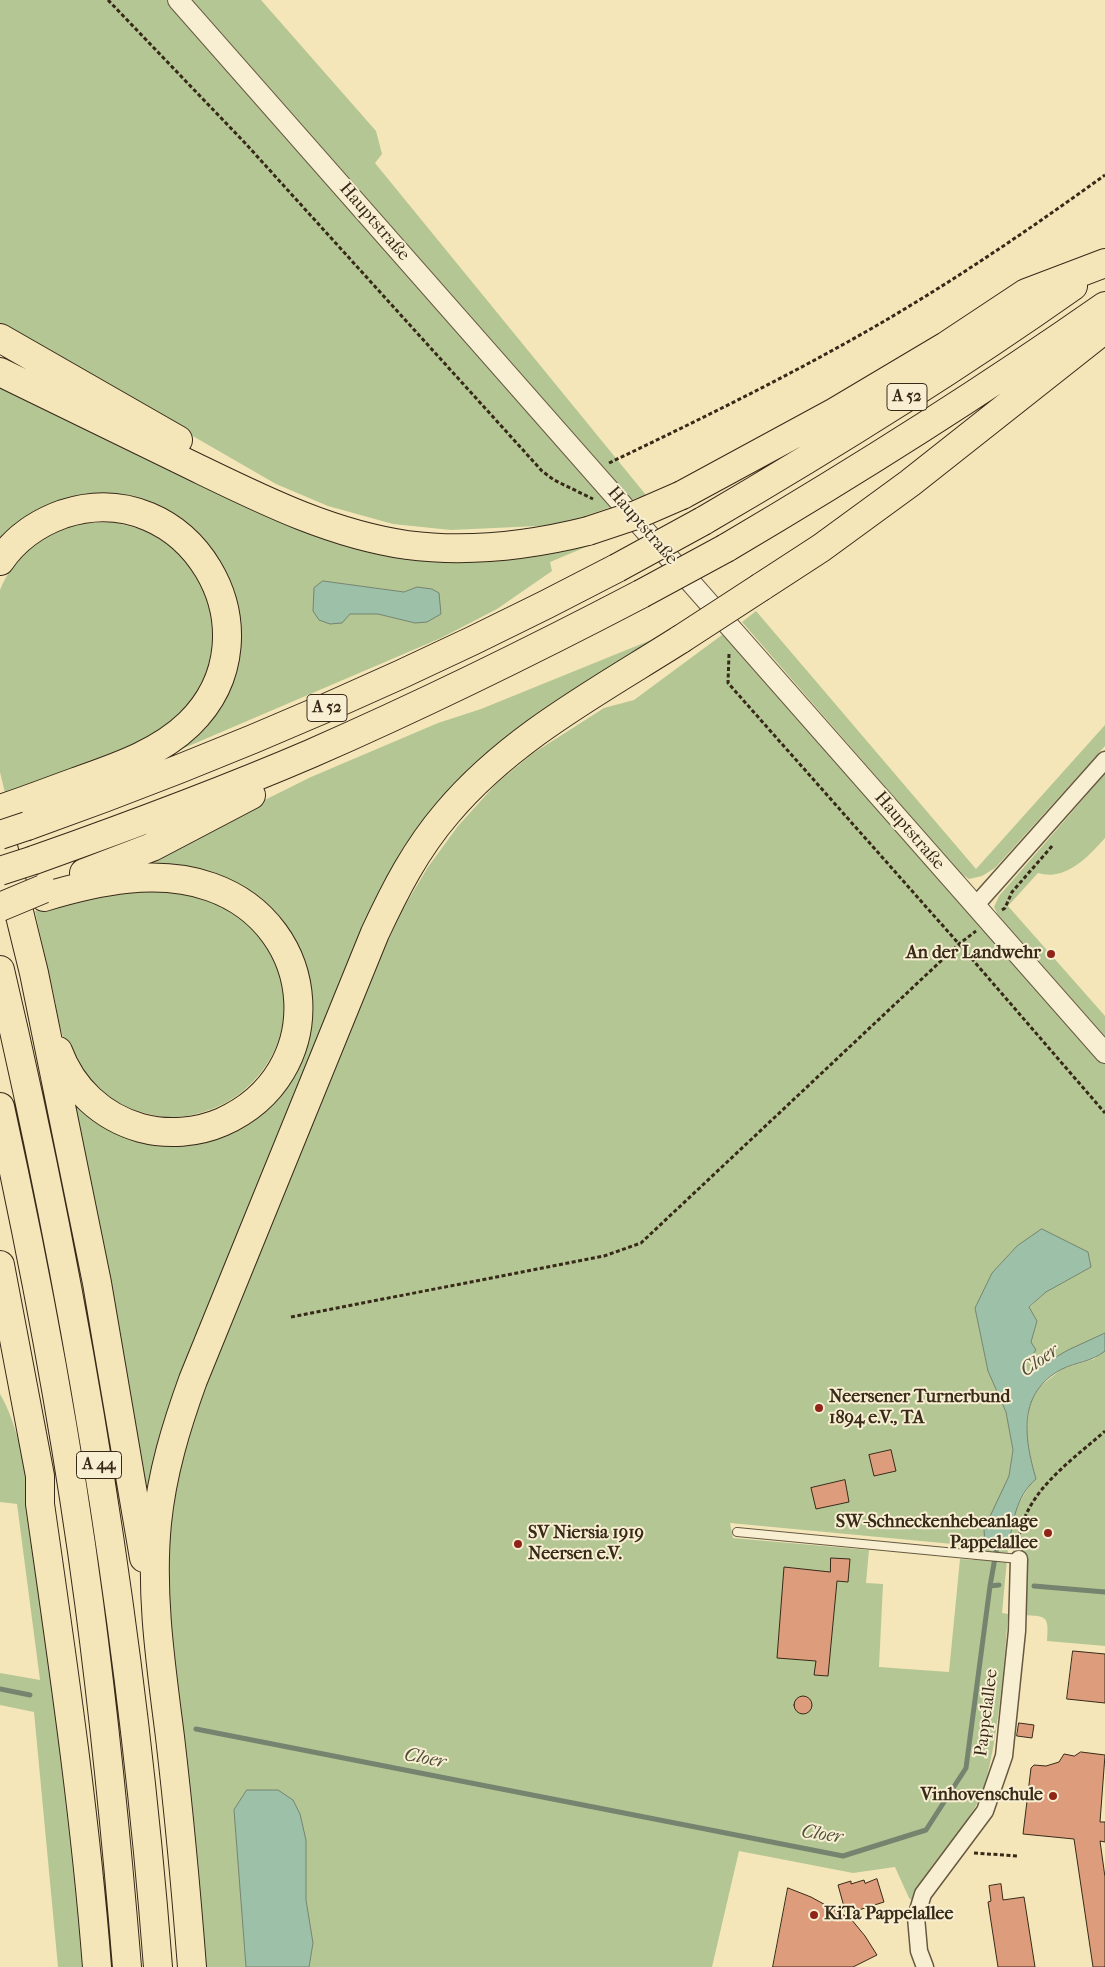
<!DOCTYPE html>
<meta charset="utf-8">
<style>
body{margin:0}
canvas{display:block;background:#f4e6b9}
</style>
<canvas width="1105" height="1967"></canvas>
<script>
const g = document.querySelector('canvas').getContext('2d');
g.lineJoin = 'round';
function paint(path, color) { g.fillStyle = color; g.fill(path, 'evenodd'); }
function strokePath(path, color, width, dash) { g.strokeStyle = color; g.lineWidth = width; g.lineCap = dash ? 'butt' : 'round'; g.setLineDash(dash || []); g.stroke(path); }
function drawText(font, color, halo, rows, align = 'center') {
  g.font = font + ' "IM FELL French Canon",serif'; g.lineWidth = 4; g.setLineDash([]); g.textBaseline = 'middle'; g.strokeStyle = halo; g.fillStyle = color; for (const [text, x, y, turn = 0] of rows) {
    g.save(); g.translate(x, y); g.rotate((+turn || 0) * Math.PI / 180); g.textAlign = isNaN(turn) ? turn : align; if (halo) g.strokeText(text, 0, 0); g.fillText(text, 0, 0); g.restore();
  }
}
const green = new Path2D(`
 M0 0H261L376 131 382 154 375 163 646 495 559 525 451 530 393 524 328 506 276 484 0 325Z
 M0 384 323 535 592 542 593 544 550 562 552 571 497 609 441 638 135 769 216 702 217 567 102 501 0 551ZM323 581 404 592 417 587 415 623 378 614H350Z
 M114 522C126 526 142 528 154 534 171 543 184 558 194 574 227 626 215 687 166 725 146 741 121 749 98 758 67 770 36 781 5 793L0 772V590C12 559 42 534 74 525 87 522 101 523 114 522Z
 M756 611 976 869 1105 725V746L995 868 982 876 969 879 960 873 742 622Z
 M726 632 1105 1063V1333L1043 1364 1027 1375 1021 1369 1037 1321 1029 1308 1046 1292 1091 1267 1017 1246 992 1273 975 1308 988 1371 1006 1412 1013 1450 1009 1476 1005 1485 1008 1549 1015 1510 1031 1483 1026 1434 1030 1402 1038 1388 1062 1369 1094 1359 1105 1351V1646L1047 1641C1049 1616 1047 1616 1023 1615L1026 1555 1008 1549 1002 1613 1008 1614C1005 1657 1001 1700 994 1743 990 1763 987 1783 978 1802 959 1837 928 1863 913 1901L909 1898 895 1867 853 1873 739 1851 712 1967H309L313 1943 306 1900 234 1810 246 1967H201L172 1676 165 1536 169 1505 197 1397 352 1017 401 912 428 867 458 826 496 784 532 754 604 708 634 700ZM730 1523 974 1546 973 1560 960 1559 949 1672 879 1667 883 1584 866 1583 869 1550 733 1538Z
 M651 640 530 719 480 761 437 807 150 1506 112 1295 71 1088 199 1137 302 1039 268 911 113 875 311 777 438 723 481 709Z
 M1105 774V838C1087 858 1066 881 1038 873L1008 906 1105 1016V1037L998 915 994 907 999 896Z
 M151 891C176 894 202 895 224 907 250 920 274 946 282 974 296 1030 265 1089 212 1109 191 1117 171 1120 149 1114 116 1107 91 1086 73 1057 61 1040 58 1017 54 996 48 968 41 940 35 911L104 896Z
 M0 1394C24 1435 31 1504 38 1551 57 1678 68 1807 81 1934L82 1967H58L34 1712 0 1705V1673L40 1680 17 1504 0 1502Z`);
const water = new Path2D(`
 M323 581 404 592 417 587 432 589 439 593 441 614 427 622 415 623 378 614H350L342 623 330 624 319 620 313 611 314 588Z
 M1042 1229 1088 1252 1091 1267 1046 1292 1029 1307 1037 1321 1031 1342 1036 1350 1021 1370 1027 1374 1068 1350 1105 1333V1351C1091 1362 1077 1362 1062 1369 1017 1393 1024 1437 1036 1479 1015 1497 1013 1523 1008 1549L985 1547 984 1529 1009 1476 1013 1450 1006 1412 988 1371 975 1308 992 1273 1017 1246Z
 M247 1790H278L293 1800 300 1814 306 1840V1900L313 1943 309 1967H246L234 1810Z`);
const stream = new Path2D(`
 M990 1586 999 1585
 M1034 1586 1105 1592
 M0 1689 30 1695
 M196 1729 843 1856 926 1830 966 1768 990 1586 998 1541`);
const building = new Path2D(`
 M891 1450 896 1471 874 1476 869 1455Z
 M845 1480 849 1502 816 1509 811 1488Z
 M831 1558 850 1559 848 1582 837 1581 828 1676 814 1675 816 1661 777 1658 784 1567 830 1572Z
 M1073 1651 1105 1654V1703L1067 1699Z
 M794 1705a9 9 0 1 1 18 0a9 9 0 1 1-18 0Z
 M1019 1723 1034 1725 1032 1738 1017 1736Z
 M1081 1752 1105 1755 1100 1822H1105V1842L1100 1841 1105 1877V1967H1093L1074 1839 1023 1834 1031 1768 1034 1765 1046 1766 1059 1762 1064 1754 1074 1756Z
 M877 1879 884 1902 846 1914 838 1885 851 1881V1884L864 1880 865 1883Z
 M1001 1884 1003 1900 1024 1897 1035 1967H998L988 1902 991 1901 989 1886Z
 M788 1888 811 1897 851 1919 865 1936 877 1955 853 1967H773Z`);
const path = new Path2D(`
 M108 0 246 144 542 471 554 480 593 499
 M609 463C701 419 793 374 881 323 958 278 1033 227 1105 175
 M729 654 728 683 959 944 1105 1113
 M1002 910 1005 908 1012 892 1053 845
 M291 1317 604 1256 641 1243 959 944 976 931
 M1018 1543C1024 1492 1069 1463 1105 1431
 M974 1853 1018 1856`);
const service = new Path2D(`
 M737 1532 1019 1559`);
const minor = new Path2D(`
 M975 906 1105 760
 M925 1967 919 1951 916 1917 923 1894 985 1811 1004 1756 1017 1631 1019 1559`);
const tertiary = new Path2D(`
 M178 0 1105 1053`);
const motorway = new Path2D(`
 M0 338 178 440
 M0 372C65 404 130 436 195 467 263 500 331 534 407 545 469 553 528 546 588 531
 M682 495 835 412 946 346 1026 293 1105 263
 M703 521C830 447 954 370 1073 286
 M726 548C855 472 982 392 1105 306
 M0 561C15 539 38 523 63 514 188 473 283 632 189 724 158 754 114 768 75 782 50 791 25 801 0 809
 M761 587 821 548 910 483 1105 329
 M27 826C230 754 427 668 617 568
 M0 834 34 973 97 1283 144 1558
 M34 860C127 827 219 793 310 754 422 705 532 651 641 594
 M84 873 152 847 251 795
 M44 897C97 881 158 868 211 887 321 926 330 1074 222 1122 197 1133 167 1135 141 1128 102 1117 72 1089 58 1051
 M0 970C77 1299 132 1630 158 1967
 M0 1107C36 1271 67 1436 89 1602 105 1723 117 1845 127 1967
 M0 1265 40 1476V1504C62 1658 85 1812 97 1967
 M192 1967C186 1890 179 1814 170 1737 161 1666 150 1594 157 1523 162 1473 176 1427 193 1380L375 933C395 890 416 849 447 813 510 738 599 691 681 639`);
const motorwayBridge = new Path2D(`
 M588 531 636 515 682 495
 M617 568 703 521
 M641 594 726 548
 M681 639 761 587
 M0 835 27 826
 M0 871 34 860
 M0 907 43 889`);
const markers = [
 [1051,954,5,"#8f2418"],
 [819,1408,5,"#8f2418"],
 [1048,1533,5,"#8f2418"],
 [518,1544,5,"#8f2418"],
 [1053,1796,5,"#8f2418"],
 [814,1915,5,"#8f2418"]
];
const shields = [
 [907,397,40],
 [327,708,40],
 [99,1465,45]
];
const shieldNames = [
 ["A 52",907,397],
 ["A 52",327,708],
 ["A 44",99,1465]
];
const streetNames = [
 ["Hauptstraße",374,222,49],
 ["Hauptstraße",642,526,49],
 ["Hauptstraße",909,831,49],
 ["Pappelallee",987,1713,-83]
];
const poiNames = [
 ["An der Landwehr",1041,954],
 ["Neersener Turnerbund",829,1398,"left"],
 ["1894 e.V., TA",829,1419,"left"],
 ["SW-Schneckenhebeanlage",1038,1523],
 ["Pappelallee",1038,1544],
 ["SV Niersia 1919",528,1534,"left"],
 ["Neersen e.V.",528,1555,"left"],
 ["Vinhovenschule",1043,1796],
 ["KiTa Pappelallee",824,1915,"left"]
];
const waterNames = [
 ["Cloer",1040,1361,-35],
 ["Cloer",425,1759,11],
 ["Cloer",822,1835,8]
];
paint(green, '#b5c695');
paint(water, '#9dc0a9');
strokePath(water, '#75846f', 1);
strokePath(stream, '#75846f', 5);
paint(building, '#dd9d7c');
strokePath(building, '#382a19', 1);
strokePath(service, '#675941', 10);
strokePath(minor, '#675941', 19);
strokePath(tertiary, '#675941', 22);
strokePath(motorway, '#382a19', 30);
strokePath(path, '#382a19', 3, [4, 2.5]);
strokePath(service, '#f8efd2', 8);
strokePath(minor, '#f8efd2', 16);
strokePath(tertiary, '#f8efd2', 20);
strokePath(motorway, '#f4e6b9', 28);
strokePath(motorwayBridge, '#382a19', 30, []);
strokePath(motorwayBridge, '#f4e6b9', 28);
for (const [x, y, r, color] of markers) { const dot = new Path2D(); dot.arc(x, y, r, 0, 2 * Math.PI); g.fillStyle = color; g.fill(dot); strokePath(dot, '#f8efd2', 2); }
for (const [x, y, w] of shields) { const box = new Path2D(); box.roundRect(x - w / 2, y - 13.5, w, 27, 4); g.fillStyle = '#f8efd2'; g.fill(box); strokePath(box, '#382a19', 1); }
drawText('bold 16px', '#382a19', null, shieldNames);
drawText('18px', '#382a19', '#f8efd2', streetNames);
drawText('bold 18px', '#382a19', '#f8efd2', poiNames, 'right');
drawText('italic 19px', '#51503d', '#f8efd2', waterNames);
</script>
